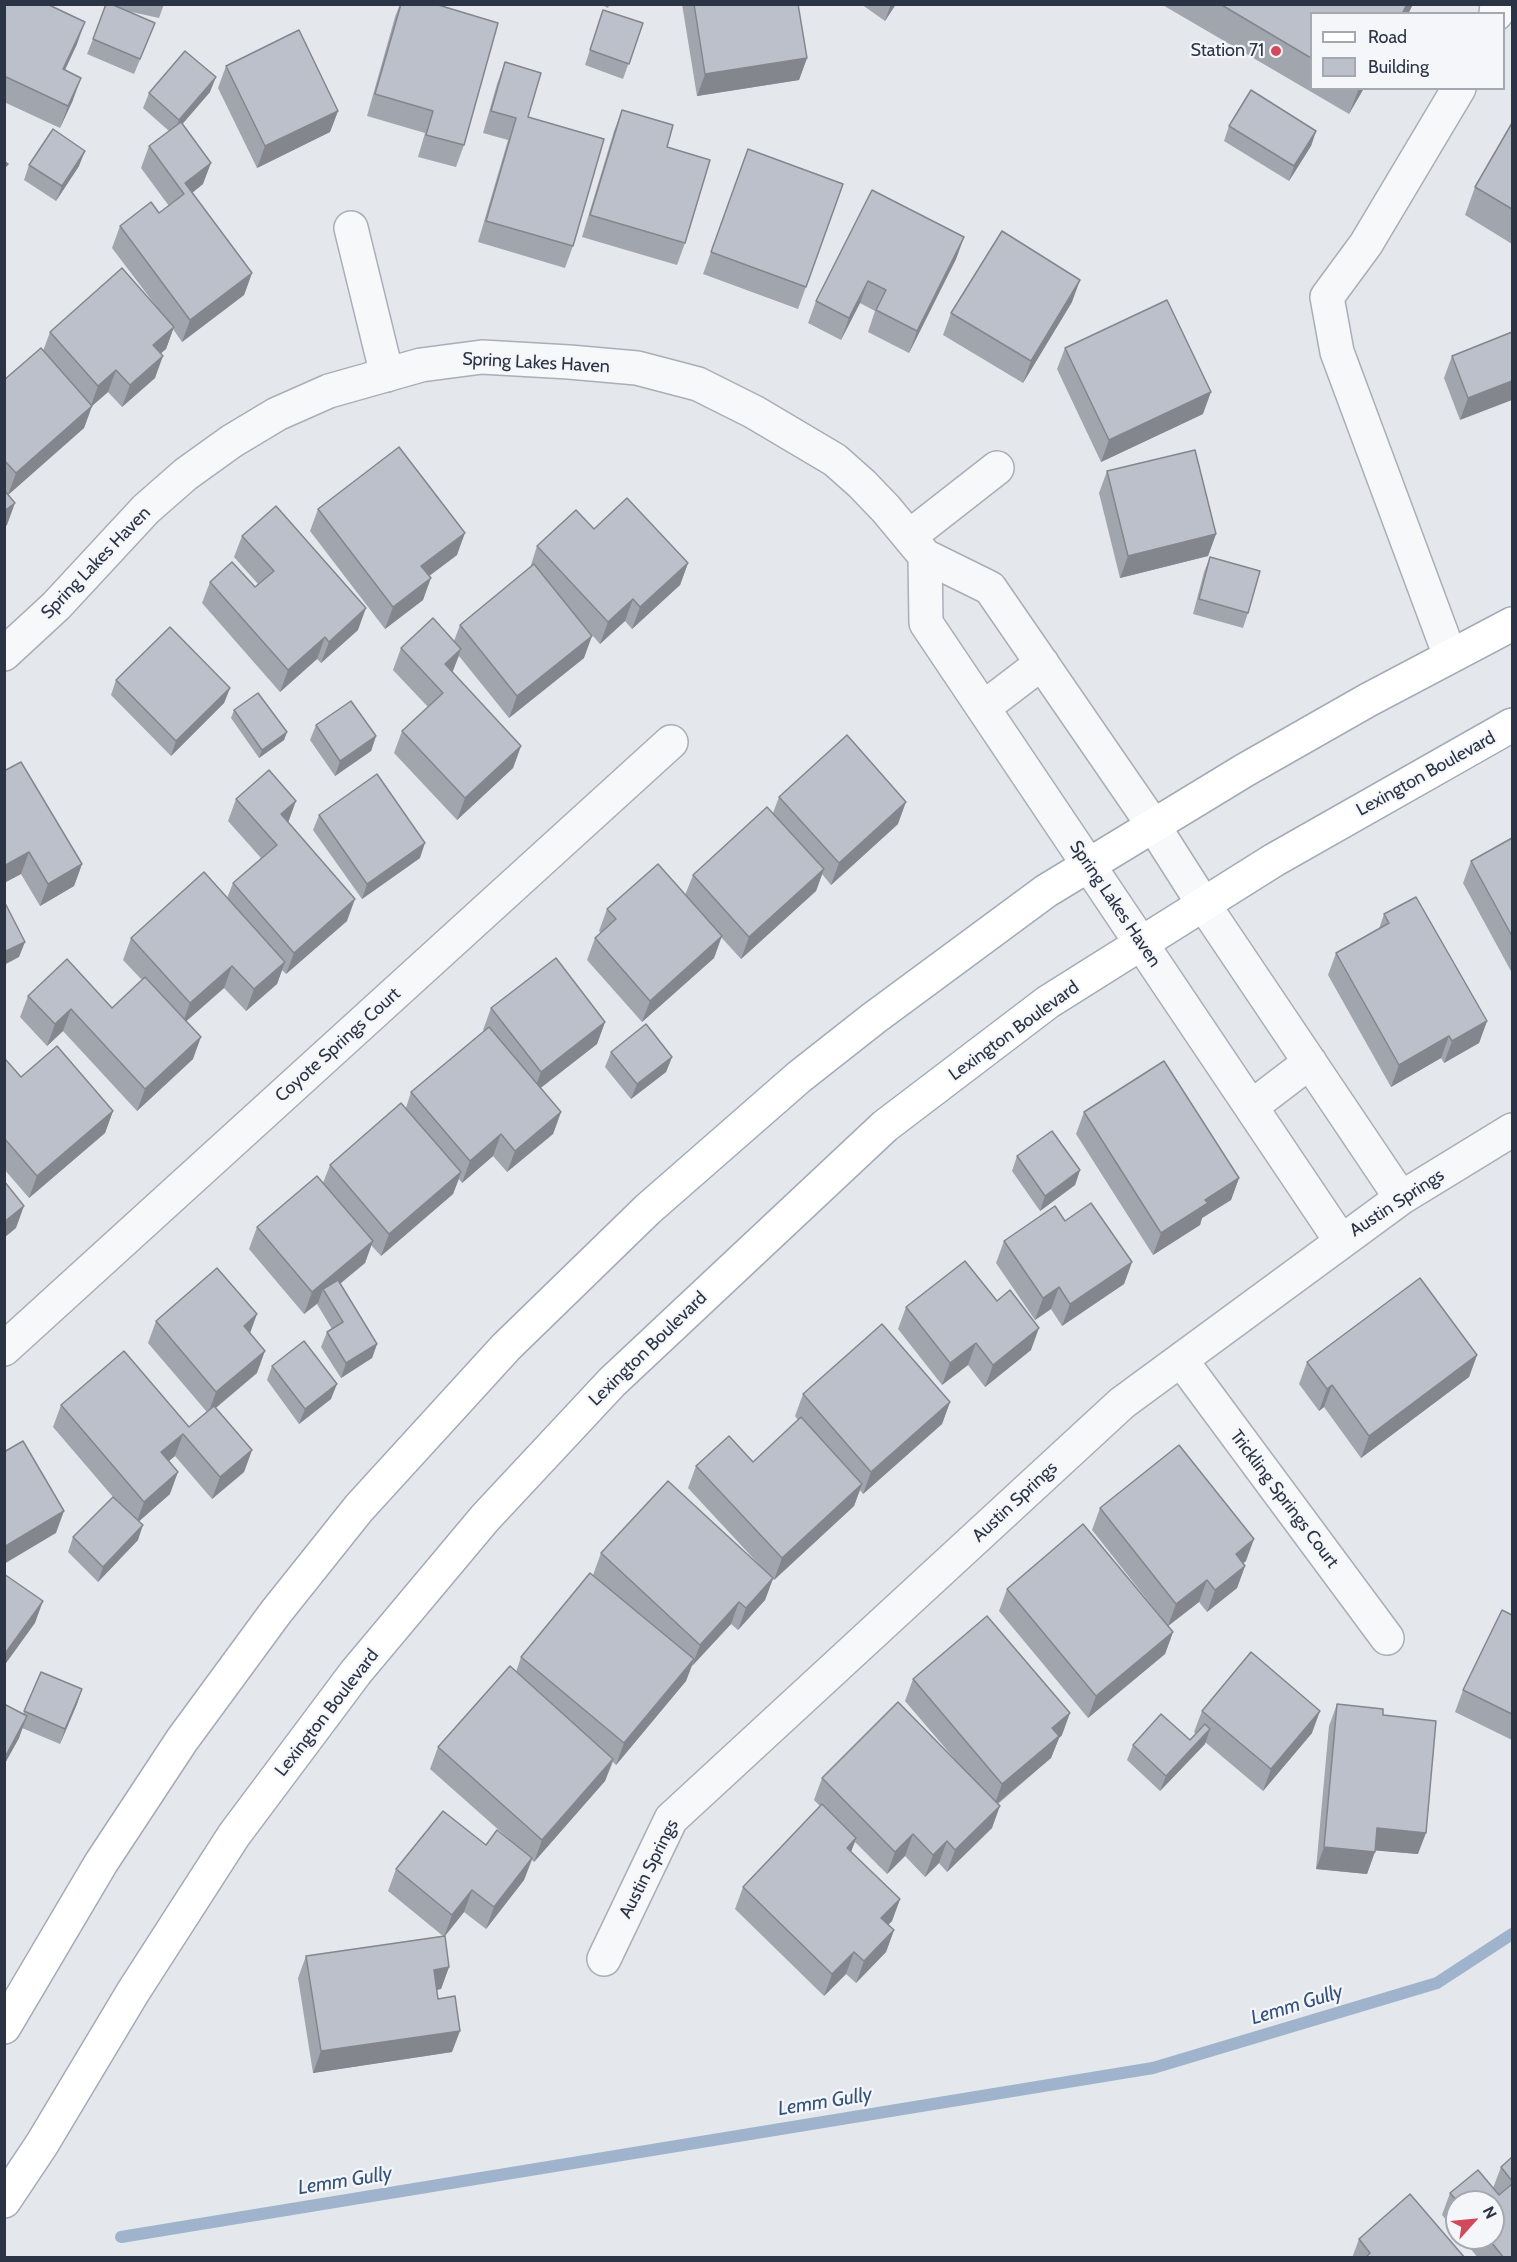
<!DOCTYPE html>
<style>
body{margin:0}
#map{position:relative;width:1517px;height:2262px;overflow:hidden;background:#e4e7ec;font-family:Cabin,sans-serif}
canvas{display:block}
.frame{position:absolute;inset:0;border:6px solid #2b3445;pointer-events:none}
.legend{position:absolute;left:1310px;top:12px;width:195px;height:78px;box-sizing:border-box;background:#f4f6f9;border:2px solid #a4a8b1;margin:0;padding:8px 10px;list-style:none;font-size:18px;color:#2b3445}
.legend li{display:flex;align-items:center;gap:12px;height:30px}
.legend b{width:30px;border:2px solid #a4a8b1}
.north{position:absolute;left:1445px;top:2190px;width:60px;height:60px;box-sizing:border-box;background:#f4f6f9;border:2px solid #a4a8b1;border-radius:50%;rotate:63deg;font-size:16px;font-weight:700;line-height:24px;text-align:center;color:#2b3445}
.north::after{content:'';display:block;margin:auto;width:21px;height:27px;background:#d1495b;clip-path:polygon(50% 0,100% 100%,50% 72%,0 100%)}
</style>
<div id="map">
<canvas width="1517" height="2262"></canvas>
<div class="frame"></div>
<ul class="legend">
<li><b style="height:8px;background:#fff"></b>Road</li>
<li><b style="height:16px;background:#bbc0ca"></b>Building</li>
</ul>
<div class="north">N</div>
</div>
<script>
const g = document.querySelector('canvas').getContext('2d');
g.lineJoin = 'round';
function strokePath(path, color, width, dash) { g.strokeStyle = color; g.lineWidth = width; g.lineCap = dash ? 'butt' : 'round'; g.setLineDash(dash || []); g.stroke(path); }
function paint(path, color) { g.fillStyle = color; g.fill(path, 'evenodd'); }
function drawText(font, color, halo, rows, align = 'center') {
  g.font = font + ' Cabin,sans-serif'; g.lineWidth = 4.5; g.setLineDash([]); g.textBaseline = 'middle'; g.strokeStyle = halo; g.fillStyle = color; for (const [text, x, y, turn = 0] of rows) {
    g.save(); g.translate(x, y); g.rotate((+turn || 0) * Math.PI / 180); g.textAlign = isNaN(turn) ? turn : align; if (halo) g.strokeText(text, 0, 0); g.fillText(text, 0, 0); g.restore();
  }
}
const stream = new Path2D(`
 M121 2237 1153 2068 1437 1983 1512 1934`);
const minor = new Path2D(`
 M1496 14 1497 4
 M351 228 387 375
 M910 536 997 468
 M925 556 926 623 1341 1241
 M4 654 56 606 146 509 186 474 232 441 277 414 329 391 421 365 482 357 569 362 637 368 698 384 754 412 835 460 862 484 886 509 925 556 990 588 1153 825 1204 905 1401 1198
 M1450 656 1337 352 1327 297 1366 244 1459 88
 M983 708 1042 663
 M1251 1107 1310 1062
 M4 1349 671 742
 M1181 1360 1387 1638
 M604 1959 671 1819 1122 1403 1401 1198 1512 1130`);
const major = new Path2D(`
 M4 2027 101 1863 182 1740 276 1612 359 1508 506 1347 648 1209 799 1077 874 1018 1046 891 1245 770 1368 700 1512 624
 M4 2201 42 2144 133 1992 234 1835 356 1672 485 1518 612 1382 885 1126 1048 1002 1274 860 1512 725`);
const wall = new Path2D(`
 M4 4 77 44 65 70 73 100 60 128 4 102Z
 M116 4H164L159 18 127 11 149 38 134 74 87 54 93 39 116 7Z
 M400 4H435L464 145 456 167 418 157 425 133 367 116 395 17Z
 M600 4H610L608 8Z
 M682 4H798L807 58 799 80 697 96Z
 M861 4H896L885 21Z
 M1161 4H1413L1408 14H1311V88H1364L1349 114Z
 M603 10 643 23 623 79 585 65Z
 M505 62 528 117 573 246 565 268 478 242 508 140 483 133 497 84Z
 M226 66 338 111 330 132 257 168 218 88Z
 M210 92 182 124 203 184 192 193 252 273 244 295 182 342 173 329 166 349 161 353 155 378 122 407 108 392 92 406 84 428 8 495 7 525 4 527V380L43 351 50 332 159 310 112 248 120 226 159 213 169 206 141 168 149 146 169 131 143 108 149 93Z
 M622 110 667 147 685 243 677 265 582 237 614 131Z
 M1512 123V244L1465 215 1475 187Z
 M1229 126 1316 131 1311 146 1289 181 1224 141Z
 M748 149 843 184 798 309 703 274Z
 M29 165 79 166 56 201 24 180Z
 M964 237 956 259 909 353 868 332 875 311 860 303 841 340 808 323 816 301Z
 M1072 302 1023 383 943 335 951 313Z
 M1512 332 1460 420 1444 378 1452 356Z
 M1065 348 1203 414 1101 462 1057 369Z
 M1107 471 1216 534 1208 556 1120 578 1099 493Z
 M318 509 457 555 429 576 423 600 385 629 310 531Z
 M594 529 688 563 680 585 632 629 625 621 600 644 586 628 584 658 509 718 459 656 452 672 521 746 513 768 457 820 394 753 402 731 428 707 393 670 401 648 454 641 460 625 530 568 537 546Z
 M242 536 358 630 321 663 317 659 280 692 202 603 210 582 255 587 258 584 234 557Z
 M1210 557 1248 613 1243 628 1193 614 1204 572Z
 M116 680 230 688 224 703 171 756 111 695Z
 M234 710 287 732 284 740 259 758 231 718Z
 M316 725 376 736 371 751 335 776 310 740Z
 M4 771 82 864 74 886 40 906 21 874 4 883Z
 M779 797 898 824 831 885 822 874 816 891 741 959 721 937 714 958 642 1022 587 960 595 938 601 933 599 931 607 909 685 895 693 875 773 813Z
 M236 799 288 823 347 921 286 974 282 970 277 984 246 1011 224 988 186 1021 193 1059 137 1111 63 1031 47 1046 20 1017 28 996 112 1008 142 980 123 960 131 938 227 898 233 883 261 858 228 821Z
 M319 815 420 858 362 899 313 830Z
 M1512 838V973L1463 883 1471 861Z
 M1384 914 1487 1021 1479 1043 1444 1063 1441 1058 1391 1087 1328 975 1336 953 1379 929Z
 M491 1008 605 1022 597 1044 540 1088 561 1112 553 1134 507 1172 493 1156 462 1183 459 1179 453 1194 381 1256 371 1245 365 1263 340 1284 377 1344 372 1358 341 1378 321 1347 327 1332 332 1329 317 1304 318 1303 304 1314 249 1249 257 1227 323 1183 330 1165 406 1108 411 1092 484 1031 483 1030Z
 M611 1052 672 1057 666 1072 631 1099 605 1067Z
 M4 1061 21 1077 113 1111 105 1133 29 1198 4 1169Z
 M1084 1112 1239 1178 1231 1200 1202 1218 1200 1225 1153 1255 1076 1134Z
 M1017 1156 1080 1170 1075 1185 1040 1211 1012 1171Z
 M1065 1221 1132 1262 1124 1284 1062 1326 1051 1309 1035 1320 996 1263 1004 1241Z
 M906 1307 1031 1350 985 1387 968 1365 942 1385 898 1329Z
 M156 1321 250 1333 257 1373 216 1408 252 1450 244 1472 212 1499 175 1456 169 1461 170 1494 139 1521 138 1540 98 1582 68 1552 73 1537 113 1497 53 1427 61 1405 189 1427 207 1412 148 1343Z
 M1477 1355 1469 1377 1361 1458 1324 1407 1319 1411 1299 1384 1307 1362Z
 M272 1366 331 1399 299 1424 267 1380Z
 M803 1394 950 1402 942 1424 863 1494 860 1490 854 1506 774 1580 773 1579 765 1600 738 1630 731 1624 692 1666 686 1681 616 1765 613 1762 605 1781 534 1862 532 1860 524 1880 486 1929 464 1912 445 1936 449 1967 441 1989 436 1990 438 1999 452 2052 313 2073 298 1978 306 1956 443 1936 388 1891 396 1869 509 1839 430 1769 438 1747 516 1672 521 1657 607 1588 593 1575 601 1553 766 1572 688 1488 696 1466 753 1462 798 1420 795 1416Z
 M1100 1508 1246 1561 1243 1563 1245 1566 1237 1588 1207 1612 1199 1602 1168 1626 1092 1530Z
 M1007 1589 1173 1632 1165 1654 1088 1718 999 1611Z
 M1512 1615V1740L1455 1712 1463 1690Z
 M41 1672 82 1689 77 1704 60 1744 22 1728 19 1738 4 1765V1704L23 1714Z
 M913 1679 1062 1735 1059 1738 1051 1758 998 1804 992 1828 947 1872 939 1863 925 1877 905 1856 887 1874 855 1842 851 1852 900 1899 892 1921 888 1925 894 1930 886 1952 856 1983 846 1974 824 1996 735 1909 743 1887 820 1806 814 1800 822 1778 958 1763 905 1701Z
 M1337 1704 1383 1715 1418 1854 1375 1850 1367 1874 1316 1869 1329 1726Z
 M1202 1711 1312 1733 1263 1791 1205 1742V1744L1160 1791 1127 1760 1133 1745 1190 1740 1196 1734 1194 1732Z
 M1512 2157V2258H1478L1462 2238H1493V2202H1457V2232L1442 2215 1450 2193 1493 2188 1501 2167Z
 M1359 2239 1465 2258H1352Z`);
const shadedWall = new Path2D(`
 M891 4H896L885 21Z
 M1407 4H1413L1408 14H1402Z
 M85 22 77 44 55 91 63 69Z
 M807 58 799 80 697 96 705 74Z
 M216 77 210 92 173 135 179 120Z
 M81 78 73 100 60 128 68 106Z
 M1359 88H1364L1349 114Z
 M338 111 330 132 257 168 265 146Z
 M1316 131 1311 146 1289 181 1294 166Z
 M85 151 79 166 56 201 62 186Z
 M211 163 203 184 182 201 184 194 185 183Z
 M964 237 956 259 909 353 917 331Z
 M252 273 244 295 182 342 190 320Z
 M1080 280 1072 302 1023 383 1031 361Z
 M868 281 860 303 841 340 849 318Z
 M174 327 166 349 145 367 153 345Z
 M163 356 155 378 122 407 130 385Z
 M116 370 108 392 92 406 84 428 8 495 16 473 90 408 98 386Z
 M1512 381V400L1460 420 1468 398Z
 M1211 392 1203 414 1101 462 1109 440Z
 M15 503 7 525 4 527V511Z
 M465 533 457 555 413 588 421 566Z
 M1216 534 1208 556 1120 578 1128 556Z
 M688 563 680 585 632 629 640 607Z
 M431 578 423 600 385 629 393 607Z
 M633 599 625 621 600 644 608 622Z
 M366 608 358 630 321 663 329 642Z
 M592 636 584 658 509 718 517 696Z
 M325 637 317 659 280 692 288 670Z
 M461 649 453 671 437 686 445 664Z
 M230 688 224 703 171 756 176 741Z
 M287 732 284 740 259 758 262 750Z
 M376 736 371 751 335 776 340 761Z
 M521 746 513 768 457 820 465 798Z
 M296 801 288 823 281 814Z
 M906 802 898 824 831 885 839 863Z
 M425 843 420 858 362 899 367 884Z
 M29 852 21 874 4 883V866Z
 M82 864 74 886 40 906 48 884Z
 M824 869 816 891 741 959 749 937Z
 M355 899 347 921 286 974 294 953Z
 M722 936 714 958 642 1022 650 1001Z
 M25 942 19 957 4 965V952Z
 M285 962 277 984 246 1011 254 989Z
 M232 966 224 988 182 1025 190 1003Z
 M71 1009 63 1031 47 1046 55 1024Z
 M1487 1021 1479 1043 1444 1063 1452 1041Z
 M605 1022 597 1044 533 1094 541 1072Z
 M1449 1036 1441 1058 1391 1087 1399 1065Z
 M201 1037 193 1059 137 1111 145 1089Z
 M672 1057 666 1072 631 1099 637 1084Z
 M113 1111 105 1133 29 1198 37 1176Z
 M561 1112 553 1134 507 1172 515 1151Z
 M501 1134 493 1156 462 1183 470 1161Z
 M1080 1170 1075 1185 1040 1211 1045 1196Z
 M461 1172 453 1194 381 1256 389 1234Z
 M1239 1178 1231 1200 1202 1218 1200 1225 1153 1255 1161 1233 1205 1200Z
 M24 1206 16 1228 4 1238V1222Z
 M373 1241 365 1263 326 1295 323 1289 318 1303 304 1314 312 1292Z
 M1132 1262 1124 1284 1062 1326 1070 1304Z
 M1059 1287 1051 1309 1035 1320 1043 1298Z
 M257 1314 249 1336 244 1326Z
 M1039 1328 1031 1350 985 1387 993 1365Z
 M976 1343 968 1365 942 1385 950 1363Z
 M377 1344 372 1358 341 1378 346 1363Z
 M265 1351 257 1373 208 1414 216 1392Z
 M1477 1355 1469 1377 1361 1458 1369 1436Z
 M337 1384 331 1399 299 1424 305 1409Z
 M1332 1385 1324 1407 1319 1411 1327 1389Z
 M950 1402 942 1424 863 1494 871 1472Z
 M183 1434 175 1456 153 1474 161 1452Z
 M252 1450 244 1472 212 1499 220 1477Z
 M178 1472 170 1494 136 1524 144 1502Z
 M862 1484 854 1506 774 1580 782 1558Z
 M64 1511 56 1533 4 1564V1547Z
 M143 1525 138 1540 98 1582 103 1567Z
 M1254 1539 1246 1561 1228 1576 1236 1554Z
 M1245 1566 1237 1588 1207 1612 1215 1590Z
 M773 1578 765 1600 738 1630 746 1608Z
 M1207 1580 1199 1602 1168 1626 1176 1604Z
 M43 1601 35 1623 4 1666V1655Z
 M739 1602 731 1624 692 1666 700 1645Z
 M1173 1632 1165 1654 1088 1718 1096 1696Z
 M694 1659 686 1681 616 1765 624 1743Z
 M82 1689 77 1704 60 1744 65 1729Z
 M1320 1711 1312 1733 1263 1791 1271 1769Z
 M1070 1713 1062 1735 1059 1738 1051 1758 994 1806 1002 1784 1052 1728Z
 M27 1716 19 1738 4 1765V1759Z
 M1210 1729 1205 1744 1160 1791 1166 1776Z
 M613 1759 605 1781 534 1862 542 1840Z
 M1000 1806 992 1828 947 1872 955 1850Z
 M1377 1828 1426 1833 1418 1854 1369 1850Z
 M913 1834 905 1856 887 1874 895 1852Z
 M856 1838 848 1860 847 1848Z
 M947 1841 939 1863 925 1877 933 1855Z
 M1324 1847 1375 1852 1367 1874 1316 1869Z
 M532 1858 524 1880 486 1929 494 1907Z
 M472 1890 464 1912 444 1937 452 1915Z
 M900 1899 892 1921 873 1940 881 1918Z
 M894 1930 886 1952 856 1983 864 1961Z
 M854 1952 846 1974 824 1996 832 1974Z
 M449 1967 441 1989 426 1992 434 1970Z
 M460 2031 452 2052 313 2073 321 2051Z`);
const building = new Path2D(`
 M4 4H47L85 22 63 69 81 78 68 106 4 76Z
 M106 4H111L155 23 140 59 93 39Z
 M401 4H435L498 23 464 145 426 135 433 111 375 94Z
 M694 4H798L807 58 705 74Z
 M1220 4H1407L1402 14H1311V58Z
 M603 10 643 23 629 64 590 50Z
 M299 30 338 111 265 146 226 66Z
 M185 51 216 77 179 120 149 93Z
 M505 62 541 73 528 117 604 139 573 246 486 221 516 118 491 111Z
 M1251 90 1316 131 1294 166 1229 126Z
 M622 110 673 125 667 147 710 160 685 243 590 215Z
 M181 122 211 163 185 183 252 273 190 320 120 226 151 202 159 213 184 194 149 146Z
 M1512 123V209L1475 187Z
 M53 129 85 151 62 186 29 165Z
 M748 149 843 184 806 287 711 252Z
 M4 161 8 164 4 168Z
 M872 190 964 237 917 331 876 310 886 290 868 281 849 318 816 301Z
 M1002 231 1080 280 1031 361 951 313Z
 M122 268 174 327 153 345 163 356 130 385 116 370 98 386 50 332Z
 M1167 300 1211 392 1109 440 1065 348Z
 M1512 332V381L1468 398 1452 356Z
 M41 348 92 406 16 473 4 460V380Z
 M399 447 465 533 421 566 431 578 393 607 318 509Z
 M1195 450 1216 534 1128 556 1107 471Z
 M4 490 15 503 4 511Z
 M627 498 688 563 640 607 633 599 608 622 537 546 576 510 594 529Z
 M276 506 366 608 329 642 325 637 288 670 210 582 232 562 255 587 274 571 242 536Z
 M1210 557 1260 571 1248 613 1199 599Z
 M534 564 592 636 517 696 460 625Z
 M433 618 461 649 445 664 521 746 465 798 402 731 443 693 401 648Z
 M170 627 230 688 176 741 116 680Z
 M258 693 287 732 262 750 234 710Z
 M351 701 376 736 340 761 316 725Z
 M847 735 906 802 839 863 779 797Z
 M21 762 82 864 48 884 29 852 4 866V771Z
 M269 770 296 801 281 814 355 899 294 953 233 883 277 845 236 799Z
 M377 774 425 843 367 884 319 815Z
 M767 807 824 869 749 937 693 875Z
 M1512 838V936L1471 861Z
 M658 864 722 936 650 1001 595 938 616 919 607 909Z
 M204 872 285 962 254 989 232 966 190 1003 131 938Z
 M1416 897 1487 1021 1452 1041 1449 1036 1399 1065 1336 953 1389 923 1384 914Z
 M4 901 25 942 4 952Z
 M556 958 605 1022 541 1072 491 1008Z
 M67 959 112 1008 145 977 201 1037 145 1089 71 1009 55 1024 28 996Z
 M646 1024 672 1057 637 1084 611 1052Z
 M489 1027 561 1112 515 1151 501 1134 470 1161 411 1092Z
 M57 1046 113 1111 37 1176 4 1138V1061L6 1060 21 1077Z
 M1164 1061 1239 1178 1205 1200 1208 1203 1161 1233 1084 1112Z
 M401 1103 461 1172 389 1234 330 1165Z
 M1052 1131 1080 1170 1045 1196 1017 1156Z
 M317 1176 373 1241 312 1292 257 1227Z
 M4 1181 24 1206 4 1222Z
 M1091 1203 1132 1262 1070 1304 1059 1287 1043 1298 1004 1241 1055 1206 1065 1221Z
 M965 1261 997 1301 1010 1290 1039 1328 993 1365 976 1343 950 1363 906 1307Z
 M217 1268 257 1314 244 1326 265 1351 216 1392 156 1321Z
 M1420 1278 1477 1355 1369 1436 1332 1385 1327 1389 1307 1362Z
 M338 1280 377 1344 346 1363 327 1332 343 1322 323 1289Z
 M882 1324 950 1402 871 1472 803 1394Z
 M304 1341 337 1384 305 1409 272 1366Z
 M124 1351 189 1427 214 1406 252 1450 220 1477 183 1434 161 1452 178 1472 144 1502 61 1405Z
 M801 1417 862 1484 782 1558 696 1466 729 1436 753 1462Z
 M23 1441 64 1511 4 1547V1452Z
 M1179 1445 1254 1539 1236 1554 1245 1566 1215 1590 1207 1580 1176 1604 1100 1508Z
 M668 1481 773 1578 746 1608 739 1602 700 1645 601 1553Z
 M113 1497 143 1525 103 1567 73 1537Z
 M1083 1524 1173 1632 1096 1696 1007 1589Z
 M590 1573 694 1659 624 1743 521 1657Z
 M4 1574 43 1601 4 1655Z
 M1502 1610 1512 1615V1714L1463 1690Z
 M987 1616 1070 1713 1052 1728 1059 1736 1002 1784 913 1679Z
 M1251 1652 1320 1711 1271 1769 1202 1711Z
 M510 1666 613 1759 542 1840 438 1747Z
 M41 1672 82 1689 65 1729 24 1711Z
 M898 1702 1000 1806 955 1850 947 1841 933 1855 913 1834 895 1852 822 1778Z
 M4 1704 27 1716 4 1759Z
 M1337 1704 1383 1709V1715L1436 1721 1426 1833 1377 1828 1375 1852 1324 1847Z
 M1161 1714 1190 1740 1205 1724 1210 1729 1166 1776 1133 1745Z
 M822 1804 856 1838 847 1848 900 1899 881 1918 894 1930 864 1961 854 1952 832 1974 743 1887Z
 M443 1811 486 1845 497 1830 532 1858 494 1907 472 1890 452 1915 396 1869Z
 M445 1936 449 1967 434 1970 438 1999 455 1996 460 2031 321 2051 306 1956Z
 M1512 2157V2181L1501 2167Z
 M1478 2170 1499 2195 1512 2184V2258H1504L1488 2238H1493V2202H1458L1450 2193Z
 M1410 2194 1465 2258H1365L1370 2253 1359 2239Z`);
const markers = [
 [1276,51,6,"#d1495b"]
];
const poiNames = [
 ["Station 71",1264,51]
];
const streetNames = [
 ["Spring Lakes Haven",536,363,3],
 ["Spring Lakes Haven",96,563,-46],
 ["Lexington Boulevard",1426,774,-29],
 ["Spring Lakes Haven",1115,904,56],
 ["Lexington Boulevard",1014,1031,-36],
 ["Coyote Springs Court",338,1045,-42],
 ["Austin Springs",1397,1203,-33],
 ["Lexington Boulevard",648,1349,-44],
 ["Trickling Springs Court",1284,1499,53],
 ["Austin Springs",1015,1502,-43],
 ["Lexington Boulevard",327,1713,-52],
 ["Austin Springs",649,1869,-63]
];
const waterNames = [
 ["Lemm Gully",1297,2005,-17],
 ["Lemm Gully",825,2102,-9],
 ["Lemm Gully",345,2181,-9]
];
strokePath(stream, '#9fb4cc', 12);
strokePath(minor, '#a9aeb7', 36);
strokePath(major, '#a3abb8', 36);
strokePath(minor, '#f7f8fa', 33);
strokePath(major, '#fff', 33);
paint(wall, '#a1a5ae');
paint(shadedWall, '#83868d');
paint(building, '#bbc0ca');
strokePath(building, '#83868d', 1.5);
for (const [x, y, r, color] of markers) { const dot = new Path2D(); dot.arc(x, y, r, 0, 2 * Math.PI); g.fillStyle = color; g.fill(dot); strokePath(dot, '#f4f6f9', 2); }
drawText('18px', '#2b3445', '#f4f6f9', poiNames, 'right');
drawText('18px', '#2b3445', '#f4f6f9', streetNames);
drawText('italic 20px', '#34527a', '#f4f6f9', waterNames);
</script>
